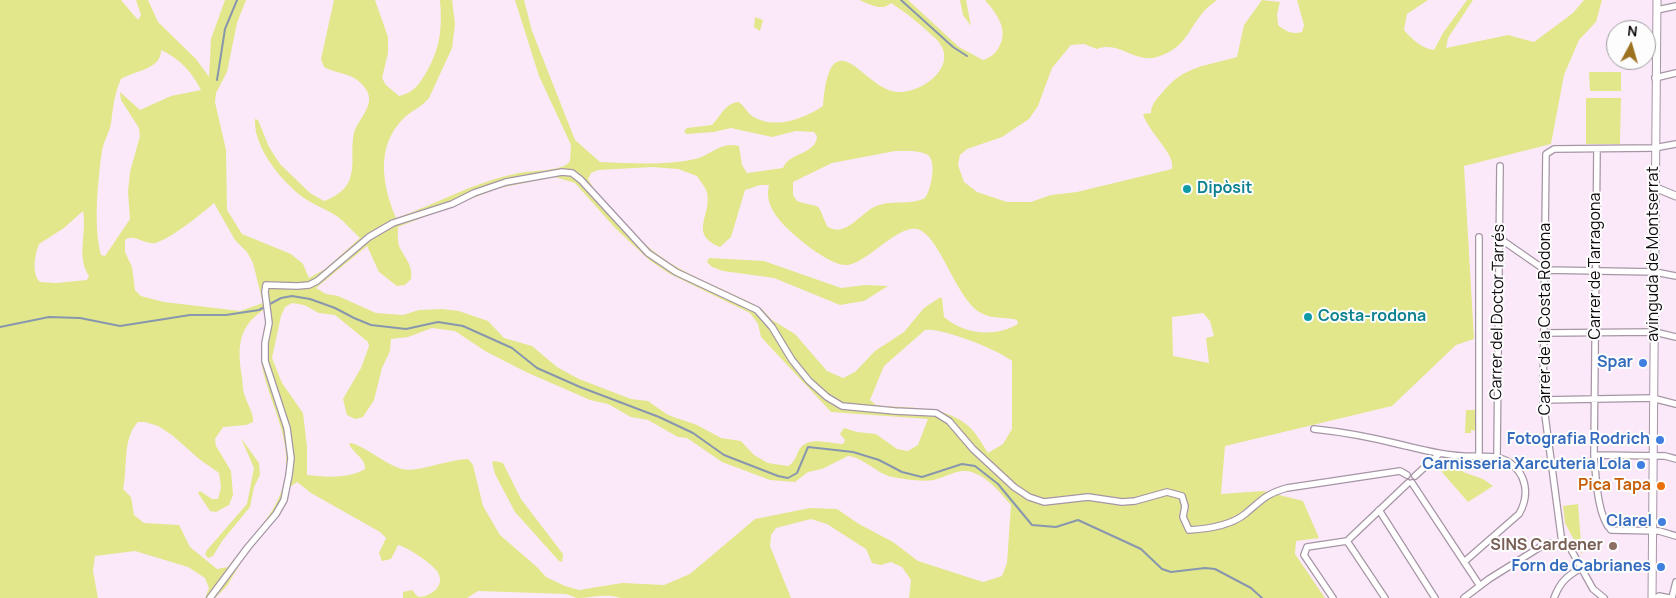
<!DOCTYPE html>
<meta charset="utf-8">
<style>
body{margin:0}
#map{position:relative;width:1676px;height:598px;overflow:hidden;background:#fbe9fa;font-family:Manrope,sans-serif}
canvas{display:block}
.north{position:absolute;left:1606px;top:20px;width:50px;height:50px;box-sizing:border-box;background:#fdfdfd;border:1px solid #9e9c9e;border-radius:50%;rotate:6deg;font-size:14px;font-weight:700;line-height:20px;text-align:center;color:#100a0f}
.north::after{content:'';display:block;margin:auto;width:18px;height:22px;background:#9c7220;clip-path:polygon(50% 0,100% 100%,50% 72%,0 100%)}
</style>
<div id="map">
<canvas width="1676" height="598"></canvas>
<div class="north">N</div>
</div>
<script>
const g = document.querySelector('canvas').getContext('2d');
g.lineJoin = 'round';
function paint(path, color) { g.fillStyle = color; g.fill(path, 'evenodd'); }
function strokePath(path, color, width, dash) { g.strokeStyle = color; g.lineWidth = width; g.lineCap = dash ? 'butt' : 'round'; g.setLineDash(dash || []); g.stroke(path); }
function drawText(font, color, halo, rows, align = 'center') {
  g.font = font + ' Manrope,sans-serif'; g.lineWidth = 4; g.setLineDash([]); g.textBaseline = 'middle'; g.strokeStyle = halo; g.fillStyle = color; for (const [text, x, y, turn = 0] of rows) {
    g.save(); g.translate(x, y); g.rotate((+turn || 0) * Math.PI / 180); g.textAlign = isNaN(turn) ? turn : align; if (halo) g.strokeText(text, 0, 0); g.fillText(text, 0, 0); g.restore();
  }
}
const green = new Path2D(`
 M0 0H121L138 20 141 15 136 0H148L158 22 196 59 209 77 211 39 225 0H246L237 23 227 72 216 93 215 102 226 150 227 210 242 234 291 254 303 264 309 278 325 269 360 238C352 231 346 223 338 217 328 210 317 206 307 200 284 185 253 148 255 119L258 120 269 147 280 164 310 193 324 201C333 198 343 192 348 183 356 168 350 150 354 133 358 119 375 106 367 91 355 71 340 76 324 67L321 59 334 0H375L388 37V53L382 78 386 85 399 96C414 93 420 83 427 71 441 47 442 27 440 0H452L455 24 452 48 429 98C422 107 413 110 405 117 375 145 382 185 396 218 437 204 476 181 519 173 532 170 563 172 570 161L571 145 539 76 515 0H524L532 31 575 140 600 162C631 163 665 166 695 159 712 155 720 141 739 146L742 165 747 173 783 168C789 152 816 155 817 136L814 132 796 131 772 137 731 128 714 132 686 134 684 131 687 128 712 125C720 117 726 102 739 102 744 106 747 112 752 116 774 130 804 119 823 106 824 95 826 64 839 61 854 57 875 91 898 92 924 93 961 64 936 39 922 26 907 13 891 3 881 12 870 4 859 0H908L959 47 983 60C990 58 995 54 999 47 1009 30 997 14 985 0H1217C1188 19 1193 46 1157 57 1135 64 1119 40 1097 49L1084 44 1071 45 1052 68 1038 106 1029 119 1002 137 967 149 960 155 958 165 964 182 977 192 1007 202H1031L1051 195 1077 192 1172 169C1176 154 1148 132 1143 114L1151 113C1151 105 1157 98 1162 93 1184 65 1207 66 1237 57L1244 25 1262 0 1280 2 1277 14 1278 25C1285 31 1293 35 1302 32L1304 25 1297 0H1428L1407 14 1404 30C1413 40 1421 48 1434 50L1443 33 1467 0H1473L1448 38 1446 48 1508 35 1534 42 1573 13 1584 0H1602L1596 22 1579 40 1564 75 1551 144 1464 166 1474 339 1456 345 1392 406 1225 446 1221 494 1263 491 1303 501 1319 538 1296 541 1295 554 1325 598H909L911 580 902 567 891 562 881 565 872 563 866 549 827 524 811 519 776 528 771 535 770 546 791 598H621C605 593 593 598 577 598 573 597 570 595 566 594L478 591 467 598H403V592L412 590 418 597C430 597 447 586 437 571 431 563 407 547 398 545L391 559 382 561 379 553 386 538 380 532 311 493 297 482 290 487 282 509 249 549 227 586 215 598H205L209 588 205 578 188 567 135 551 95 556 93 571 98 598H0ZM161 50C180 59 192 72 201 90L171 96 140 110 120 92 121 100 139 128 140 136 130 172 128 192 130 219 105 256 101 255C93 225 98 181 102 150 104 141 109 133 111 124 113 108 114 95 121 79 134 71 162 69 161 50ZM895 151C904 151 921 150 928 155 937 162 931 190 925 198 910 206 890 199 874 207 860 214 844 239 827 226 815 198 823 210 797 201L793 195V182L832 163ZM652 167 678 169 697 176C700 181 706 188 707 193 712 215 688 234 720 247L731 237 745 190 760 185H769C765 199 772 212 782 223 793 235 830 267 848 265 870 261 901 221 920 230 942 241 958 304 983 314 993 319 1006 317 1017 320L1018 324C994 338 964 334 944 317L942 298H939L924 308 904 332 875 351 855 372 843 378 827 371 795 334 772 320 762 309C735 293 704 283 677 267 646 249 605 211 588 179L591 173 598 170ZM555 177 575 183 615 228 649 260 670 274 750 313 758 324 761 337 831 412 928 419 918 445 908 451 897 449 876 434 857 432 844 428 840 434 845 440 843 444C829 444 808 435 799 450 796 456 795 462 788 466L768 463 754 455 741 441 721 438 697 425 668 415 648 401 631 399 579 379 557 367 532 346 504 338 488 321 459 311 442 309 419 310 403 315 376 313 338 296 326 294 316 288 367 246 379 272 397 286 405 285 411 279C413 265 406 260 400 248 397 242 398 233 398 227L499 188ZM214 203 235 240 247 252 253 263 263 303 240 311 164 302 141 296 135 290 132 267 125 252V240C133 233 145 245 155 243 171 239 201 214 214 203ZM83 211C87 234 76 256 89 276L87 280 56 283 40 282C31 273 35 254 39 244L64 228ZM292 303 304 305 319 313 335 315 368 342 369 346 361 368 343 399 347 415 355 419 363 417 374 400 382 368 390 351 391 339 408 337 432 328 455 331 485 351 526 372 590 400 608 404 631 417 648 420 678 437 687 438 722 462 770 480 795 482 808 472 822 469 848 456C865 458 877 474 892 477 904 479 922 482 934 480 948 477 959 467 974 473 989 478 1001 494 1011 505L1007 563 1002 576 983 582 918 561 893 542 859 524 837 509 810 508 755 519 690 574 664 585 622 583 579 590 565 586 546 577 538 568 500 535 483 506 473 465 468 459C448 459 419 473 402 469 386 465 361 443 349 443 352 453 366 458 365 469 349 479 324 477 307 475V447L303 413 282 383 272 358 281 316 285 307ZM265 309C268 328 258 346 262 366 266 387 275 407 281 428 300 495 265 519 228 567L217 569 190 547 179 525 144 523 134 515 131 497 123 489C128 469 122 438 138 422H145L158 426 172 435 199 459 219 473 221 487 218 499H212L200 491 198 493 210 511 216 512 229 505 233 495 231 471 216 446 215 439 223 427 246 425 253 422C254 413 247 404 245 396 242 390 243 383 242 377 237 347 238 326 265 309ZM1203 313 1210 321 1214 336 1206 338 1209 363 1173 356 1172 317ZM925 330C941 327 999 350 1012 361V429L1003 444 988 453C982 444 976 432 967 425 942 404 906 409 876 405L870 400 884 366Z
 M960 0H966L971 26 963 15Z
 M755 17 763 20 760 31 754 27Z
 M1589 72H1621V91H1590Z
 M1586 98H1621L1620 144H1586Z
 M709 258 764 261 841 288 865 285 888 286 864 301 840 305 774 278 723 271 712 267 707 262Z
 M1466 410H1476V431L1471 430V433H1465Z
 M241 438 259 463 260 475 254 487 250 507 222 541 213 556 208 558 205 554 207 550 247 504 254 468Z
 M1450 460 1464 461 1463 472 1483 479 1493 486 1468 502 1435 464Z
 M495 461 503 463 521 499 563 554 562 562 559 561 515 512 495 474 492 462Z
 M1578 504 1582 555 1565 523 1563 506Z`);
const stream = new Path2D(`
 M901 0 953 47 967 56
 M217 80 225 29 237 0
 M0 327 49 317 80 318 120 326 190 315H226L259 310 281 298 292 296 310 299 335 308 354 318 371 325 406 329 438 322 463 326 512 348 537 368 580 387 659 417 693 433 724 455 778 476 788 478 797 473 808 447 853 452 879 460 902 472 922 477 962 464 975 466 998 484 1032 525 1056 527 1078 520 1141 549 1162 569 1171 572 1205 568 1215 569 1251 588 1262 598`);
const minor = new Path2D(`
 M1657 10 1676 6
 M1655 78 1676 73
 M1597 149 1594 455C1596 476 1597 516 1611 530L1659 531 1676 536
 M1499 238 1545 270 1655 272 1676 276
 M1544 333 1655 332 1676 337
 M1543 400 1652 398 1676 404
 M1314 429C1343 432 1370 437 1398 444 1419 449 1440 455 1462 456 1475 457 1495 454 1507 461 1527 473 1530 495 1519 514L1464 562
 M1594 455 1665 456 1676 459
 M1479 457V237
 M1497 457 1500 166
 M1415 476 1439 454
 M1412 483 1480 586
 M1379 510 1435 598
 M1347 541 1385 598
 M1562 543 1543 400 1546 154 1554 149 1654 148 1676 144
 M210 598 248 547 276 514 284 500 289 475 291 458 287 428 265 361V343L269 323 265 292 266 285 297 286 309 285 317 281 369 237 393 223 452 204 474 193 506 182 562 172 572 173 581 180 648 253 676 272 757 310 772 327 792 360 809 381 827 397 842 406 895 411 936 413 949 421 973 449 1014 487 1029 497 1044 502 1088 497 1122 502 1135 501 1167 492 1182 496 1185 506 1183 517 1189 530C1207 529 1230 526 1245 514 1261 501 1265 494 1287 488L1400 471 1407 475
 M1333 598 1304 555 1307 547 1347 541 1408 483
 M1464 598 1489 579 1545 544C1554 543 1560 542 1569 546L1593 589 1604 598
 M1554 598C1560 582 1567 576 1581 568
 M1656 598 1659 596 1669 598
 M1672 598 1676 582`);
const tertiary = new Path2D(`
 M1654 187 1676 196
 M1652 598 1657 0`);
const markers = [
 [1187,189,5,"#0f9aa8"],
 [1308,317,5,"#0f9aa8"],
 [1643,363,5,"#3f7fe0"],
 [1660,440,5,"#3f7fe0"],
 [1641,465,5,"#3f7fe0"],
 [1661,486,5,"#e8710a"],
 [1662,522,5,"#3f7fe0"],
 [1613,546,5,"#8d6e63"],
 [1661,567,5,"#3f7fe0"]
];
const cultureNames = [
 ["Dipòsit",1197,189],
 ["Costa-rodona",1318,317]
];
const streetNames = [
 ["avinguda de Montserrat",1654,254,-90],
 ["Carrer de Tarragona",1596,266,-90],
 ["Carrer del Doctor Tarrés",1498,312,-89],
 ["Carrer de la Costa Rodona",1546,319,-90]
];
const shopNames = [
 ["Spar",1633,363],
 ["Fotografia Rodrich",1650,440],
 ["Carnisseria Xarcuteria Lola",1631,465],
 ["Clarel",1652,522],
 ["Forn de Cabrianes",1651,567]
];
const foodNames = [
 ["Pica Tapa",1651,486]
];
const educationNames = [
 ["SINS Cardener",1603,546]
];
paint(green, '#e2e78b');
strokePath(stream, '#8896ae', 2);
strokePath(minor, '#a696a5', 8);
strokePath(tertiary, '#a696a5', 9);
strokePath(minor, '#fff', 5.5);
strokePath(tertiary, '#fff', 7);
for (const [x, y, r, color] of markers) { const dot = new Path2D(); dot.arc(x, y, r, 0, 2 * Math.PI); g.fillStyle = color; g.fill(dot); strokePath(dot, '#fdfdfd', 2); }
drawText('bold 16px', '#0d838f', '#fdfdfd', cultureNames, 'left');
drawText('16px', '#100a0f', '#fdfdfd', streetNames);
drawText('bold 16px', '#366cbe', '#fdfdfd', shopNames, 'right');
drawText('bold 16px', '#c56008', '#fdfdfd', foodNames, 'right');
drawText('bold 16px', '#785e54', '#fdfdfd', educationNames, 'right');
</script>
